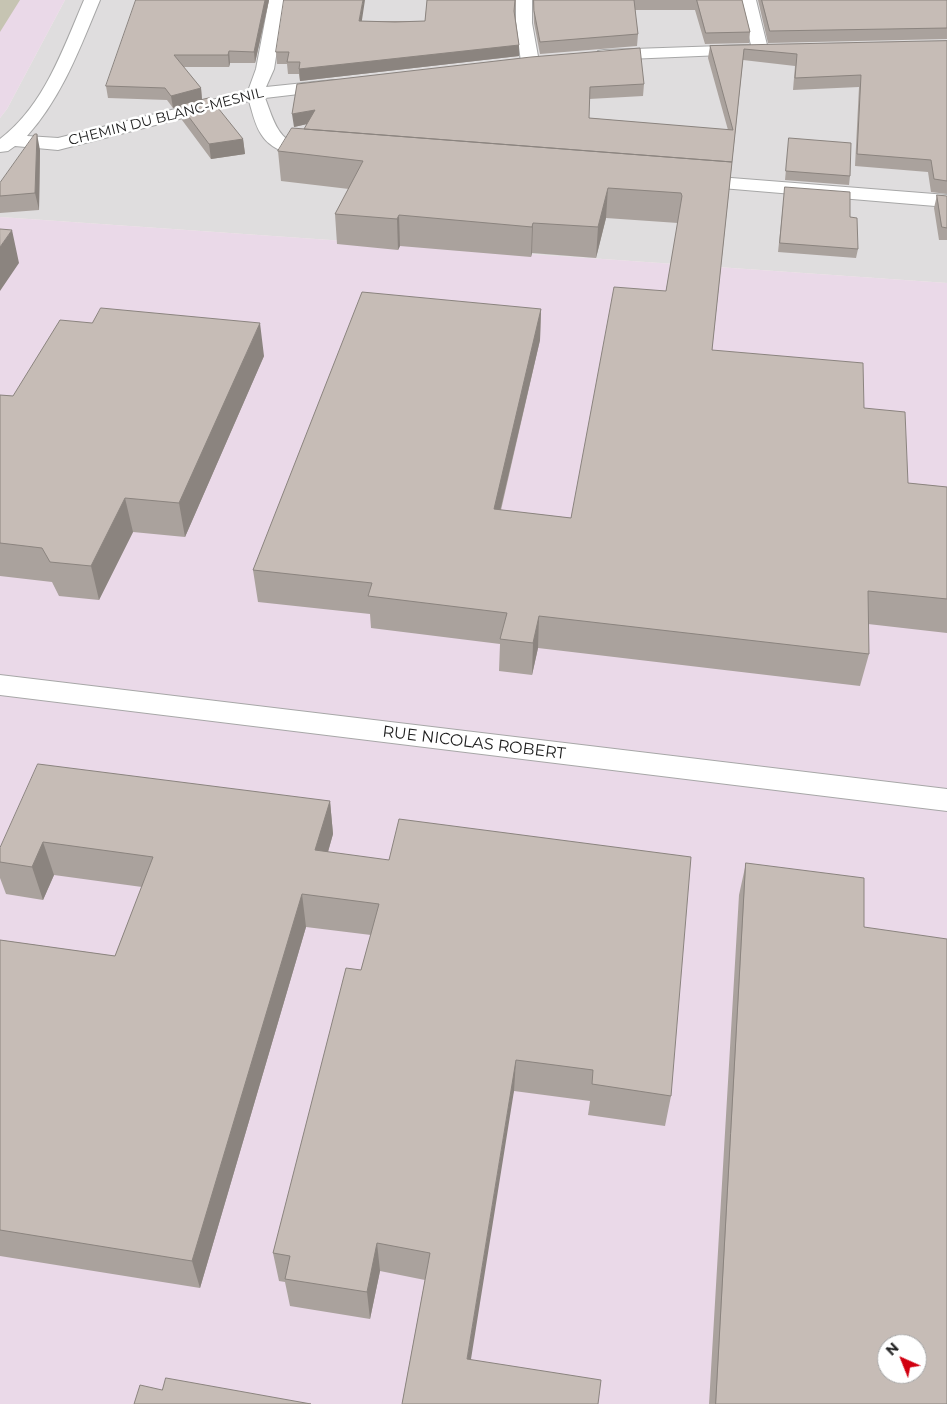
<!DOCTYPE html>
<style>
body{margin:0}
#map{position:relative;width:947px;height:1404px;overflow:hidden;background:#f1ede7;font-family:Montserrat,sans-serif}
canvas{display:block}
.north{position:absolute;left:877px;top:1334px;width:50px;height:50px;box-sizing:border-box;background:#fff;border:1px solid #a6a6a6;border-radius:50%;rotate:316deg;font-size:14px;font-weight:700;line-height:20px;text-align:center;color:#202020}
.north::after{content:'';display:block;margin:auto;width:18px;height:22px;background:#d10010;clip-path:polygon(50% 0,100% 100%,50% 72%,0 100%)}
</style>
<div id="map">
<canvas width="947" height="1404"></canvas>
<div class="north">N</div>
</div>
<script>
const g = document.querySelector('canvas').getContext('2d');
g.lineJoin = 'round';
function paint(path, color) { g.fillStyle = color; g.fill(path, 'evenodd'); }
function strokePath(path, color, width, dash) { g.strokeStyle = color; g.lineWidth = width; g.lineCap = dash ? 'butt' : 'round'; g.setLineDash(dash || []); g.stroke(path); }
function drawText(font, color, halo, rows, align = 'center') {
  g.font = font + ' Montserrat,sans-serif'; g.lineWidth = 5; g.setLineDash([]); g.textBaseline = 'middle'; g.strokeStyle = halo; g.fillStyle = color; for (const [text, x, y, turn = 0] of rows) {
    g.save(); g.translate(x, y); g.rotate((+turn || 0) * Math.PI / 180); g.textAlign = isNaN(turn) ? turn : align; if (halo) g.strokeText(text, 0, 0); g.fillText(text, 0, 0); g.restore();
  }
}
const residential = new Path2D(`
 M65 0H947V283L0 217V118L7 109Z`);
const industrial = new Path2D(`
 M0 0H65L7 109 0 118Z
 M0 217 947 283V1404H0ZM887 1344H917V1374H887Z`);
const construction = new Path2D(`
 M0 0H20L0 32Z`);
const minor = new Path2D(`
 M84 0H100C80 48 62 97 27 136L58 138 248 91 256 69 269 0H285L274 69 266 87 333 80 339 81 342 85 339 89 333 90 265 98C272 115 277 140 298 144 307 146 316 145 326 147L328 151 326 155C305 160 273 154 261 134 255 125 252 111 249 101L58 150 15 146 8 151 0 152V139C44 106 63 49 84 0Z
 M516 0H532V23L539 62 536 66H524L521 62 516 23Z
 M740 0H756L768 49 766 53 760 54 753 51 746 54 604 60 598 59 596 55 598 51 604 50 751 45Z
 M693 175 947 195V207L686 185 684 181 686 177Z
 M0 675 947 789V811L0 695Z`);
const wall = new Path2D(`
 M269 0 255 63H230L229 67H183L201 88 202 100 243 139 245 154 211 159 182 120 180 106 173 108 167 100 108 98 106 86Z
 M427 0H516L515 14 519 45V56L300 81 299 74H288L287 64H277L276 52 362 21H425Z
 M533 0H742L750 32 749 43 705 44 695 10H635L638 34 637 46 540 54 534 23Z
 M758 0H947V39L768 43Z
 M947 41V194L931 192 928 172 855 166 859 87 793 90 795 66 743 60 712 350 864 408 908 483 947 487V633L868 624 869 654 860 686 538 648 532 675 499 671 500 644 371 628 370 614 258 602 253 570 541 309 540 340 501 510 571 518 666 291 678 223 606 218 596 258 532 253 531 257 400 246 398 250 337 244 335 214 349 189 281 181 278 151 304 129 307 124 294 127 297 84H644L643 96 589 99V118L728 130 708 58 710 46Z
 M789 138 850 176 849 185 785 180Z
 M40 150 39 210 0 213V183Z
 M785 187 850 217 858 249 856 258 778 252Z
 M937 195 947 196V240H939L934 208Z
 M264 356 185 537 133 532 99 600 59 596 52 582 0 576V395L13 396Z
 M330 801 333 834 328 852 671 1096 665 1126 588 1115 590 1101 514 1091 402 1404 425 1280 380 1271 370 1319 290 1306 285 1282 279 1281 273 1253 361 970 371 935 306 927 200 1288 0 1256V940L115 956 142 887 54 875 43 900 6 894 0 878V848Z
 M746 863 864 927 947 1404H709L739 895Z`);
const shadedWall = new Path2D(`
 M265 0H269L255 63 254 52Z
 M363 0H365L360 33 359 21Z
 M519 45V56L300 81 299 69Z
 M229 51 230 63 229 67 228 55Z
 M201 88 202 100 173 108 171 96Z
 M315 110 316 122 294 127 292 114Z
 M37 134 40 150 39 210 35 193Z
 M243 139 245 154 211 159 209 144Z
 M608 188 606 218 596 258 598 227Z
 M399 215 400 246 398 250 397 219Z
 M533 223 532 253 531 257 532 227Z
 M12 230 19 263 0 291V247Z
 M541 309 540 340 493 541 494 509Z
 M260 323 264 356 185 537 179 503Z
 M125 498 133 532 99 600 91 566Z
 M539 616 538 648 532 675 533 643Z
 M330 801 333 834 319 883 315 850Z
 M43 842 54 875 43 900 32 867Z
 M302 894 306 927 200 1288 192 1261Z
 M516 1060 514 1091 467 1384V1359Z
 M377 1243 380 1271 370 1319 367 1292Z`);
const building = new Path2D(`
 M136 0H265L254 52 229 51 228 55H174L201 88 171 96 165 88 106 86Z
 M284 0H363L359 21 395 22 425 21 427 0H515L514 11 519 45 299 69 300 62H287L289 52H276Z
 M534 0H634L638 34 540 42 534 11Z
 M697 0H742L750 32 706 33Z
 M762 0H947V28L770 31Z
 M947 41V181L934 179 931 160 857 154 861 75 795 78 797 54 744 49 732 162 304 129 315 110 292 114 297 84 531 57 640 48 644 84 590 87 589 118 733 130 710 46Z
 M210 98 243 139 209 144 180 105Z
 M292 128 732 162 712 350 863 363 864 408 905 412 908 483 947 487V599L868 591 869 654 539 616 533 643 500 639 507 613 368 596 372 583 253 570 362 292 541 309 494 509 571 518 614 287 666 291 682 196 681 193 608 188 598 227 533 223 532 227 399 215 397 219 335 214 363 161 278 151Z
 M35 134H37L35 193 0 196V183Z
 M789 138 851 143 850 176 786 171Z
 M785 187 850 192V217L857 218 858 249 780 243Z
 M937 195 947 196V228L942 227Z
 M0 229 12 230 0 247Z
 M101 308 260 323 179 503 125 498 91 566 50 562 42 548 0 543V395L13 396 60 320 92 323Z
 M38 764 330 801 315 850 389 860 399 819 691 857 671 1096 592 1084 593 1070 516 1060 467 1359 601 1380 598 1404H402L430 1253 377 1243 367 1292 285 1279 290 1256 273 1253 346 968 361 970 379 904 302 894 192 1261 0 1230V940L115 956 153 857 43 842 32 867 0 862V848Z
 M746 863 864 878V927L947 939V1404H716ZM887 1344H917V1374H887Z
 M166 1378 311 1404H134L140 1385 162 1390Z`);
const farStreetnames = [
 ["CHEMIN DU BLANC-MESNIL",166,117,-14]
];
const streetNames = [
 ["RUE NICOLAS ROBERT",474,743,7]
];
paint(residential, '#dfddde');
paint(industrial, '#ead9e8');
paint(construction, '#c6c4b2');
strokePath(minor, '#a7a7a7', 2);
paint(minor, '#fff');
paint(wall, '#aaa29d');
paint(shadedWall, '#8b847f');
paint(building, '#c6bcb6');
strokePath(building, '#8b847f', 1);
drawText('14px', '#202020', '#fff', farStreetnames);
drawText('16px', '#202020', '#fff', streetNames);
</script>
